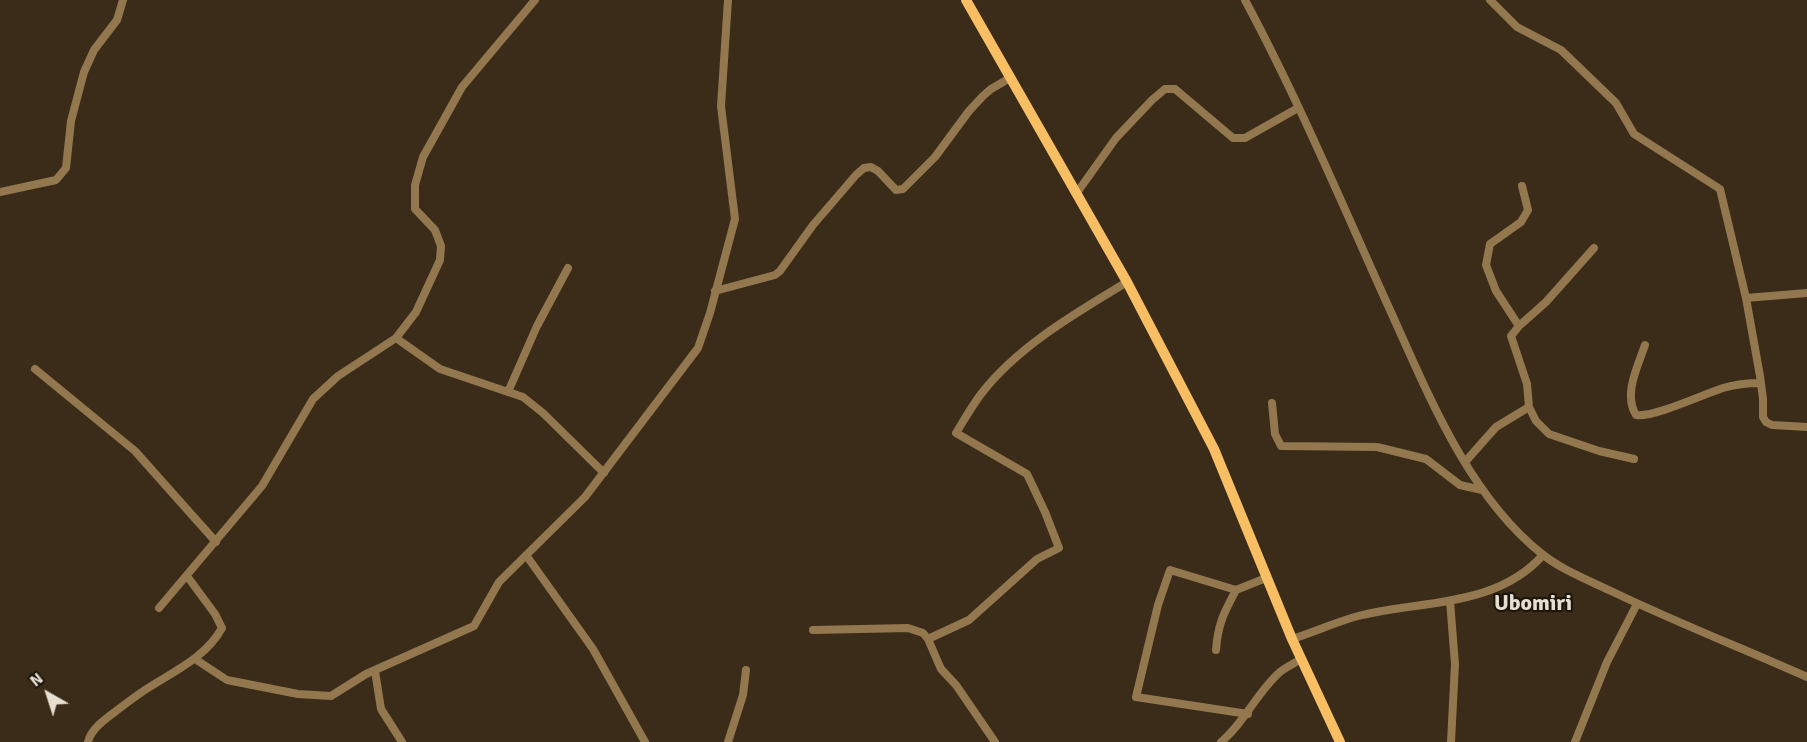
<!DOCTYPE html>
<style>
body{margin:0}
#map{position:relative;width:1807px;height:742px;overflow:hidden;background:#3a2c18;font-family:Signika,sans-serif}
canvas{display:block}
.north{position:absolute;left:18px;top:664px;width:60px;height:60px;-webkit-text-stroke:4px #1c160d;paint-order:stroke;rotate:321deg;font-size:16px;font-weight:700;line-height:24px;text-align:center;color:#e7ded2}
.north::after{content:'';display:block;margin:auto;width:21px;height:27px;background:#e7ded2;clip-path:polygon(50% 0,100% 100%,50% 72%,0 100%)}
</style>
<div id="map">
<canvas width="1807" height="742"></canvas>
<div class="north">N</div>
</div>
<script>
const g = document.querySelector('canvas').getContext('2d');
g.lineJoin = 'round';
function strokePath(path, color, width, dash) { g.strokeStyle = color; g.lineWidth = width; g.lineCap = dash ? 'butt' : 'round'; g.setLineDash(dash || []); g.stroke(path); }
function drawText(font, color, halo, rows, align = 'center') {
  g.font = font + ' Signika,sans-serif'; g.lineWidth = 4.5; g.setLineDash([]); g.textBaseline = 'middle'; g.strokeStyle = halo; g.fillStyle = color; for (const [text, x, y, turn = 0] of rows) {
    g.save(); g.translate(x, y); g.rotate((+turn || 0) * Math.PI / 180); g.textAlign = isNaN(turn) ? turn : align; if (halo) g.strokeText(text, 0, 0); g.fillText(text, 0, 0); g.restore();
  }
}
const minor = new Path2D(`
 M1245 0C1297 97 1340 199 1385 299 1425 386 1465 493 1542 554 1562 570 1588 580 1611 591 1675 622 1742 648 1807 677
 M1490 0 1517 27 1561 50 1616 103 1634 134 1720 189 1746 298 1760 376 1763 399V417L1766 422 1772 425 1807 427
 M0 192 56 180 66 168 71 121 84 72 94 50 117 20 123 0
 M1076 194 1116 138 1152 100 1165 89H1175L1233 138H1245L1298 108
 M715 291 775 275 780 271 813 225 856 175 864 168 871 167 878 171 896 190 903 189 935 157 969 111 983 96 991 89 1010 78
 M1746 298 1807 293
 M1519 326 1546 302 1594 248
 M396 338 440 369 523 397 543 413 604 473
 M1645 345C1638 366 1623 394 1636 415 1653 418 1704 394 1723 388 1736 384 1748 383 1761 383
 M35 369 135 451 216 542
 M508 392 537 326 568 268
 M1272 403 1275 434 1281 446 1377 447 1426 459 1460 485 1482 490
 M1529 407 1536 421 1549 434 1599 451 1634 459
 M1465 462 1496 427 1529 407 1527 384 1511 336 1519 326 1496 291 1486 265 1490 244 1521 222 1528 210 1522 186
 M526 555 593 649 645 742
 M1450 601 1455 664 1451 742
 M159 608 262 486 313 399 338 376 396 338 416 312 440 260 441 246 435 230 415 209V185L423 157 462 87 535 0
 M813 630 908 628 923 633 928 639
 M1292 639C1314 632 1336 622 1358 616 1421 600 1496 608 1543 555
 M1216 650C1218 623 1224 613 1236 590
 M195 659 227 680 298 694 331 696 366 674 474 626 499 582 585 497 698 348 710 313 735 219 721 106 728 0
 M375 671 381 709 402 742
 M1248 714 1136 697 1158 605 1170 570 1236 590 1266 578
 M88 742C91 729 105 719 116 711 124 705 133 698 142 692 170 673 205 659 222 628L215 614 187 576
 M728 742 743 695 746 670
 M995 742 956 685 941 669 928 639 969 620 1037 559 1059 548 1045 512 1027 474 956 433C964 420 972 406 981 394 1018 346 1076 313 1127 282
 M1221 742C1245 722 1257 692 1280 672 1286 667 1295 663 1301 659
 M1575 742 1607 662 1637 604`);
const major = new Path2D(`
 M966 0 1127 282 1214 449 1292 639 1340 742`);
const districtNames = [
 ["Ubomiri",1533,604]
];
strokePath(minor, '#93774e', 8);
strokePath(major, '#f8be64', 10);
drawText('bold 22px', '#e7ded2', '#1c160d', districtNames);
</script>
